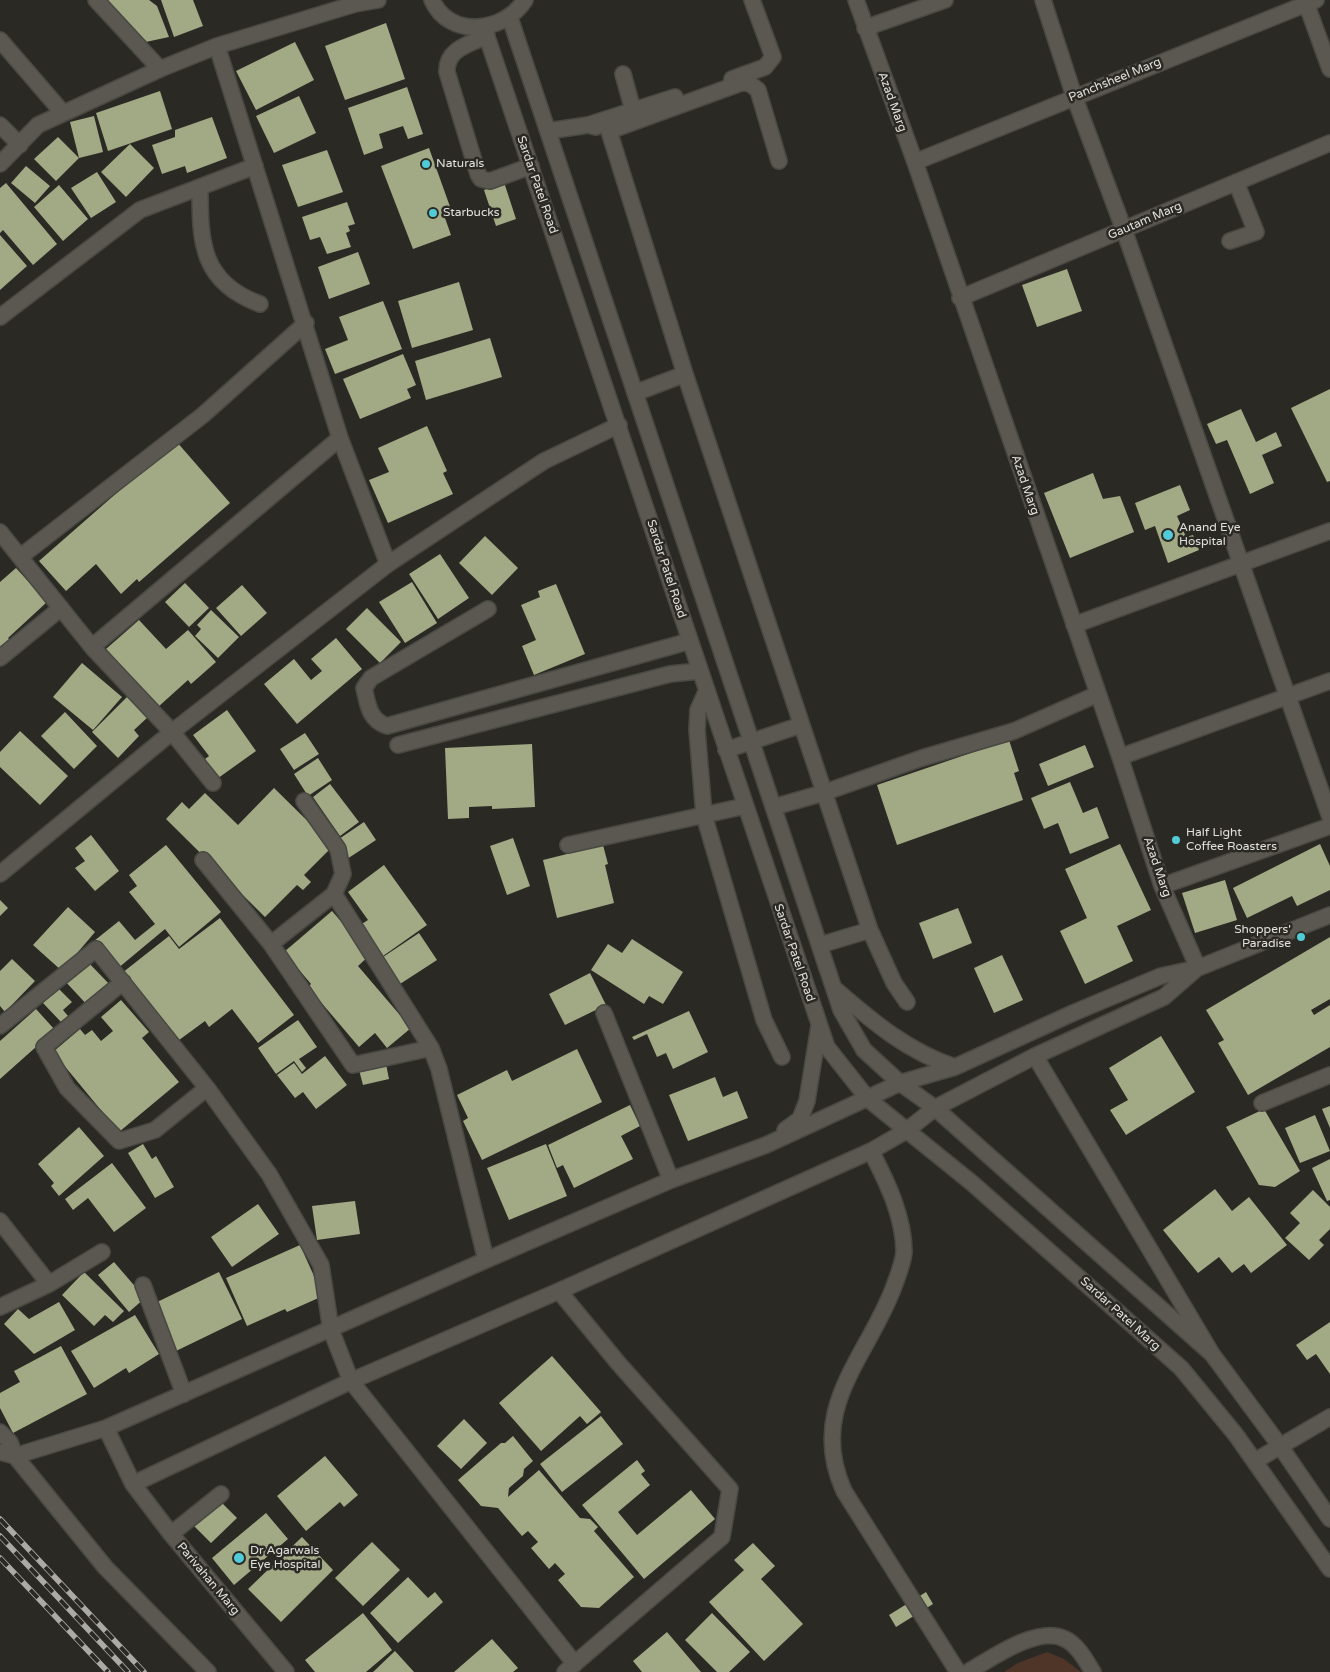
<!DOCTYPE html>
<style>
body{margin:0}
canvas{display:block;background:#2b2923}
</style>
<canvas width="1330" height="1672"></canvas>
<script>
const g = document.querySelector('canvas').getContext('2d');
g.lineJoin = 'round';
function paint(path, color) { g.fillStyle = color; g.fill(path, 'evenodd'); }
function strokePath(path, color, width, dash) { g.strokeStyle = color; g.lineWidth = width; g.lineCap = dash ? 'butt' : 'round'; g.setLineDash(dash || []); g.stroke(path); }
function drawText(font, color, halo, rows, align = 'center') {
  g.font = font + ' "Varela Round",sans-serif'; g.lineWidth = 5; g.setLineDash([]); g.textBaseline = 'middle'; g.strokeStyle = halo; g.fillStyle = color; for (const [text, x, y, turn = 0] of rows) {
    g.save(); g.translate(x, y); g.rotate((+turn || 0) * Math.PI / 180); g.textAlign = isNaN(turn) ? turn : align; if (halo) g.strokeText(text, 0, 0); g.fillText(text, 0, 0); g.restore();
  }
}
const green = new Path2D(`
 M1047 1652 1064 1659 1081 1672H1004L1018 1663Z`);
const building = new Path2D(`
 M103 0H149L157 6 169 37 141 43Z
 M161 0H193L203 26 174 37Z
 M386 23 405 79 345 100 325 46Z
 M295 42 314 80 256 110 236 71Z
 M407 87 423 134 408 139 403 126 379 134 383 148 364 155 348 108Z
 M160 91 172 129 108 151 96 113Z
 M299 96 316 133 274 153 256 116Z
 M94 116 103 152 79 158 56 181 34 159 58 137 79 158 70 122Z
 M212 117 227 158 187 173 185 166 162 174 152 145 175 137V130Z
 M130 144 154 168 126 197 101 172Z
 M429 148 453 215 445 218 451 235 413 249 381 166Z
 M327 150 343 192 298 207 282 165Z
 M26 166 50 186 35 203 11 183Z
 M97 172 116 202 91 218 71 188Z
 M504 182 516 219 496 226 484 190Z
 M6 183 57 244 33 265 3 230 0 233V188Z
 M59 185 88 219 63 241 34 207Z
 M347 202 355 224 348 226 350 231 346 233 351 247 327 254 320 237 310 240 302 217Z
 M0 235 27 266 0 290Z
 M358 252 370 284 329 299 318 267Z
 M1067 269 1082 311 1037 327 1022 285Z
 M459 282 473 330 412 348 398 301Z
 M383 301 402 349 335 374 325 349 348 340 339 317Z
 M490 338 502 377 426 400 415 361Z
 M403 354 416 385 407 389 411 398 360 419 343 379Z
 M1330 389V481L1327 482 1291 408Z
 M1241 409 1256 442 1276 432 1282 446 1262 455 1274 483 1250 494 1227 440 1216 444 1207 424Z
 M427 426 447 471 443 473 453 494 388 523 369 480 389 472 378 448Z
 M176 441 230 503 139 582 137 579 121 594 96 564 66 591 39 561Z
 M1093 473 1103 499 1120 496 1134 532 1070 558 1044 493Z
 M1180 485 1190 510 1177 516 1186 537 1193 535 1199 550 1168 563 1155 526 1145 530 1135 503Z
 M485 536 518 568 492 595 459 563Z
 M440 554 469 598 438 619 409 574Z
 M16 568 47 602 8 638 14 645 0 650V582Z
 M412 582 437 623 405 643 379 602Z
 M185 583 209 608 189 627 165 602Z
 M556 584 585 654 534 675 522 646 536 640 521 605 540 597 538 591Z
 M242 585 267 613 241 636 216 608Z
 M367 608 401 642 380 663 346 629Z
 M211 610 239 637 218 658 195 636 201 629 197 625Z
 M139 620 166 649 188 630 216 662 191 684 188 680 158 707 106 649Z
 M336 638 362 669 297 724 264 684 294 659 311 680 322 671 311 659Z
 M82 663 122 697 93 730 53 697Z
 M128 696 148 717 134 730 139 736 118 758 92 732Z
 M227 710 256 751 214 781 201 762 209 756 193 735Z
 M65 712 97 746 74 769 41 736Z
 M20 731 68 776 40 805 0 767V752Z
 M305 733 319 754 294 770 280 749Z
 M1009 740 1019 771 1014 773 1023 800 897 845 877 785Z
 M532 744 535 807 492 809V806L469 807V818L448 819 445 748Z
 M1085 745 1094 767 1048 786 1039 764Z
 M318 758 332 780 308 796 294 774Z
 M1070 782 1083 813 1097 807 1109 838 1070 854 1058 823 1044 829 1031 798Z
 M330 784 359 822 340 836 313 797Z
 M274 788 333 846 304 875 311 882 303 890 297 885 265 917 166 819 182 802 189 809 205 793 238 825Z
 M364 822 376 840 347 859 336 841Z
 M91 835 119 871 95 891 75 868 85 861 75 848Z
 M513 838 530 886 507 895 490 846Z
 M1120 844 1151 910 1117 926 1133 961 1085 984 1060 931 1087 918 1065 869Z
 M1320 844 1330 866V890L1297 906 1292 896 1247 918 1233 888Z
 M166 845 221 912 179 947 165 929 117 969 94 941 119 921 135 940 155 924 129 892 137 886 129 875Z
 M603 845 608 864 605 865 614 903 557 918 543 860Z
 M384 865 427 925 383 956 360 925 368 920 348 892Z
 M1225 880 1237 920 1195 933 1182 893Z
 M0 900 8 908 0 916Z
 M68 907 95 932 62 971 33 945Z
 M958 908 972 943 933 959 919 923Z
 M332 911 370 955 358 966 411 1028 387 1048 375 1033 359 1047 308 987 311 984 284 952Z
 M220 918 294 1015 258 1043 232 1009 209 1027 205 1021 175 1043 122 973 169 936 179 949Z
 M419 933 437 960 400 984 383 957Z
 M1330 937V999L1311 1010 1314 1015 1330 1005V1047L1248 1095 1218 1043 1224 1040 1206 1010Z
 M632 939 683 972 663 1004 649 996 644 1004 591 970 608 944 622 953Z
 M1002 955 1023 1000 994 1013 974 968Z
 M12 959 35 981 5 1012 0 1006V971Z
 M85 959 112 987 90 1008 64 980Z
 M590 973 606 1005 565 1025 549 994Z
 M58 988 72 1002 63 1010 68 1016 61 1022 43 1003Z
 M121 1000 149 1032 142 1038 179 1082 119 1132 53 1052 80 1029 85 1035 92 1030 101 1041 113 1031 101 1017Z
 M36 1009 55 1030 0 1079V1041Z
 M689 1011 708 1052 673 1069 666 1053 657 1057 647 1034 634 1040 632 1037Z
 M298 1020 317 1047 299 1059 306 1068 302 1072 294 1061 276 1074 258 1048Z
 M1161 1036 1195 1092 1126 1135 1110 1110 1128 1100 1109 1068Z
 M577 1049 602 1102 482 1160 463 1121 468 1118 457 1095 507 1070 512 1081Z
 M325 1056 347 1085 316 1109 303 1092 295 1098 277 1075 294 1063 302 1074Z
 M386 1064 389 1079 363 1085 359 1070Z
 M715 1077 723 1097 737 1091 748 1118 688 1141 669 1095Z
 M630 1105 640 1126 621 1136 633 1159 574 1188 563 1165 557 1168 548 1145Z
 M1330 1106V1128L1322 1109Z
 M1264 1109 1300 1171 1275 1187 1259 1185 1226 1127Z
 M1315 1115 1330 1151 1300 1163 1285 1128Z
 M79 1127 104 1156 59 1196 51 1186 54 1183 38 1164Z
 M143 1144 152 1159 156 1156 174 1187 155 1198 128 1153Z
 M546 1144 567 1196 509 1220 487 1168Z
 M1330 1159V1200L1327 1201 1312 1168Z
 M112 1163 146 1208 114 1232 88 1198 73 1210 65 1199Z
 M1215 1189 1232 1211 1249 1197 1287 1245 1251 1273 1244 1264 1232 1273 1219 1257 1198 1273 1163 1230Z
 M1313 1190 1330 1207V1229L1319 1240 1324 1245 1309 1260 1285 1238 1300 1223 1290 1213Z
 M355 1201 360 1234 317 1240 312 1206Z
 M258 1204 279 1234 232 1267 211 1237Z
 M300 1245 323 1296 287 1312 285 1309 247 1326 226 1278Z
 M114 1262 145 1298 129 1312 98 1275Z
 M84 1272 124 1311 113 1322 105 1315 94 1326 62 1295Z
 M219 1272 242 1319 176 1351 153 1304Z
 M59 1302 75 1330 34 1354 4 1324 18 1309 29 1319Z
 M135 1315 159 1354 129 1373 126 1368 94 1388 71 1351Z
 M1330 1322V1374L1316 1354 1307 1360 1296 1345Z
 M61 1346 87 1394 13 1433 0 1408V1393L20 1382 14 1371Z
 M552 1356 601 1412 587 1424 580 1416 541 1451 499 1403Z
 M601 1416 623 1444 562 1492 540 1464Z
 M464 1419 487 1443 461 1469 437 1446Z
 M513 1436 533 1461 524 1469 523 1476 509 1488 508 1497 539 1470 580 1518 590 1519 598 1527 594 1531 634 1577 599 1608 581 1607 558 1580 565 1574 555 1563 549 1569 531 1548 538 1542 528 1531 522 1536 498 1508 481 1506 458 1480 501 1443H505Z
 M325 1456 358 1495 344 1507 340 1502 306 1531 277 1496Z
 M637 1460 645 1471 641 1474 650 1485 618 1512 637 1535 691 1490 715 1519 644 1579 582 1505Z
 M220 1501 237 1518 211 1543 194 1526Z
 M266 1513 288 1539 234 1585 212 1558Z
 M302 1537 333 1570 281 1622 248 1589Z
 M372 1542 400 1570 363 1606 335 1578Z
 M753 1543 775 1566 761 1579 803 1624 764 1661 709 1602 744 1570 734 1560Z
 M408 1577 428 1598 435 1592 443 1602 398 1643 370 1613Z
 M926 1592 933 1604 896 1627 889 1615Z
 M363 1613 392 1650 366 1672H315L305 1660Z
 M712 1613 750 1652 729 1672H717L685 1640Z
 M667 1632 701 1672H642L633 1661Z
 M492 1639 518 1668 513 1672H454Z
 M395 1651 414 1672H373Z`);
const minor = new Path2D(`
 M96 0 160 69
 M432 0C450 40 505 32 525 0
 M856 0 915 162 1120 757 1162 886 1198 968
 M1043 0 1074 96 1124 230 1330 817
 M1305 0 1330 69
 M510 18 841 1010 864 1050 900 1083 935 1108 1212 1354
 M484 28 827 1047 868 1099 972 1183 1181 1368 1236 1435 1330 1569
 M865 28 945 0
 M487 36C469 44 446 49 447 72L478 174 481 179 490 181 531 166
 M0 40 63 113
 M217 46 340 438 388 564
 M623 74 633 110
 M732 79 765 67 773 57 752 0
 M0 125 20 145
 M588 125 675 97
 M548 131 588 125 596 127
 M779 161 758 90 749 83H741L609 131 685 374 870 930 894 983 907 1002
 M915 162 1316 0
 M0 164 38 125 160 69 217 46 355 4 378 0
 M200 187C200 243 201 282 260 304
 M1230 241 1256 232 1236 182
 M960 298 1330 143
 M0 317 140 210 255 166
 M635 393 685 374
 M0 532 92 647 172 732 213 783
 M20 557 203 415 306 323
 M488 609 371 678 364 688C368 705 369 720 387 726L690 641
 M1074 625 1330 531
 M92 647 340 438
 M0 658 61 608
 M707 690 698 710 697 730 704 815 764 1020 782 1057
 M398 745 670 674 700 671
 M726 750 801 725
 M1120 757 1330 681
 M304 801 338 849 343 874 334 894
 M774 807 823 793 922 758 1014 731 1098 694
 M568 845 745 806
 M203 860 271 944 353 1065 431 1048
 M0 874 172 732 388 564 544 461 619 425
 M1162 886 1330 826
 M271 944 334 894 431 1048 439 1069 486 1260
 M820 945 870 930
 M123 982 44 1047 67 1088 119 1141 155 1130 207 1088
 M836 990C872 1021 908 1052 955 1067
 M604 1013 671 1180
 M0 1026 96 949 207 1088 269 1174 321 1265 331 1330 351 1381 575 1664
 M1035 1056 1212 1354 1280 1446 1330 1519
 M1262 1103 1330 1075
 M785 1130 800 1119 807 1101 819 1026
 M871 1151C887 1182 904 1217 904 1252 903 1264 897 1278 893 1289 866 1359 807 1409 844 1491L958 1672
 M0 1221 49 1284
 M143 1285 184 1394
 M559 1291 619 1364 730 1489 722 1537 565 1672
 M0 1307 49 1284 102 1252
 M106 1428 133 1484 171 1534 286 1672
 M0 1432 10 1442 15 1456 105 1567 208 1672
 M0 1452 15 1456 106 1428 486 1260 671 1180 766 1145 900 1083 955 1067 1073 1013 1161 976 1198 968 1330 915
 M1255 1461 1330 1417
 M133 1484 351 1381 559 1291 871 1151 906 1131 935 1108 1035 1056 1164 997 1195 970
 M171 1534 221 1494
 M968 1672C992 1658 1038 1625 1065 1639 1078 1645 1086 1661 1093 1672`);
const rail = new Path2D(`
 M0 1519 144 1672
 M0 1536 128 1672
 M0 1558 108 1672`);
const markers = [
 [426,164,5,"#52cbd8"],
 [433,213,5,"#52cbd8"],
 [1168,535,6,"#52cbd8"],
 [1176,840,5,"#52cbd8"],
 [1301,937,5,"#52cbd8"],
 [239,1558,6,"#52cbd8"]
];
const streetNames = [
 ["Panchsheel Marg",1115,80,-22],
 ["Azad Marg",892,102,70],
 ["Sardar Patel Road",537,185,71],
 ["Gautam Marg",1145,221,-23],
 ["Azad Marg",1025,485,71],
 ["Sardar Patel Road",666,569,72],
 ["Azad Marg",1157,867,71],
 ["Sardar Patel Road",794,953,71],
 ["Sardar Patel Marg",1120,1314,42],
 ["Parivahan Marg",208,1579,50]
];
const poiNames = [
 ["Naturals",436,164],
 ["Starbucks",443,213],
 ["Anand Eye",1179,528],
 ["Hospital",1179,542],
 ["Half Light",1186,833],
 ["Coffee Roasters",1186,847],
 ["Shoppers'",1291,930,"right"],
 ["Paradise",1291,944,"right"],
 ["Dr Agarwals",250,1551],
 ["Eye Hospital",250,1565]
];
paint(green, '#4e3527');
paint(building, '#a2a985');
strokePath(minor, '#494842', 18);
strokePath(minor, '#5a5851', 15);
strokePath(rail, '#acaaa6', 5.5);
strokePath(rail, '#2b2923', 4, [11]);
for (const [x, y, r, color] of markers) { const dot = new Path2D(); dot.arc(x, y, r, 0, 2 * Math.PI); g.fillStyle = color; g.fill(dot); strokePath(dot, '#2b2923', 2); }
drawText('12px', '#e1e0dc', '#2b2923', streetNames);
drawText('12px', '#e1e0dc', '#2b2923', poiNames, 'left');
</script>
